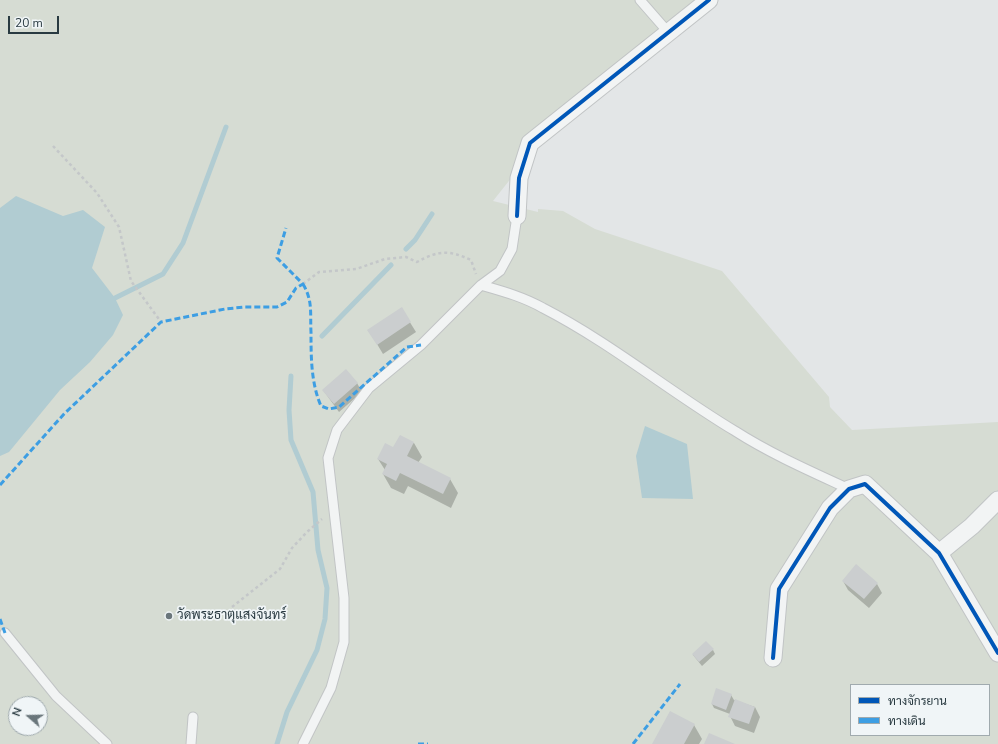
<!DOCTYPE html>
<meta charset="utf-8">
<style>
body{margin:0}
#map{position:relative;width:998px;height:744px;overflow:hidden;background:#e3e6e7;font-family:"Nunito Sans",Sarabun,sans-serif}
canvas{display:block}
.legend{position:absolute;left:850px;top:684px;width:140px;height:52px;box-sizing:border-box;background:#f0f5f7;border:1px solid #a0aaae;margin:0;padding:5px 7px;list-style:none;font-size:12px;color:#293a41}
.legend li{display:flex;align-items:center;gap:8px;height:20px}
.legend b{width:20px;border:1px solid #a0aaae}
.north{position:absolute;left:8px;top:696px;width:40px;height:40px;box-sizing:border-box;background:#f0f5f7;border:1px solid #a0aaae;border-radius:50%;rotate:290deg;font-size:11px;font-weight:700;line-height:16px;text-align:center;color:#293a41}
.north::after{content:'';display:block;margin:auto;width:14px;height:18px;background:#6a767b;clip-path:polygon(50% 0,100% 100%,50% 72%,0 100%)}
.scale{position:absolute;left:8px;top:16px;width:51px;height:18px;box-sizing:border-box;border:2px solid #293a41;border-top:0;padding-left:5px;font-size:12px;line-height:14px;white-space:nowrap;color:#293a41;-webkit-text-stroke:3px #f0f5f7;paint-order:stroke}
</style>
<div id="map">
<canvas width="998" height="744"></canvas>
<ul class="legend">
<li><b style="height:5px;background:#0057b8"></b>ทางจักรยาน</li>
<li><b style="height:5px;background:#3d9ee3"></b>ทางเดิน</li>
</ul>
<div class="north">N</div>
<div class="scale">20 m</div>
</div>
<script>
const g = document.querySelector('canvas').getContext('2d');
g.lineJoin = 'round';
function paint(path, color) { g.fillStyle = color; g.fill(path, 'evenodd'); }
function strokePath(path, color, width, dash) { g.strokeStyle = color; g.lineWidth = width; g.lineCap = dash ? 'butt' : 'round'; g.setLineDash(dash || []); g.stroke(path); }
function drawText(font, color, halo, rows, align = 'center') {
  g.font = font + ' "Nunito Sans",Sarabun,sans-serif'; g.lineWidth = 3.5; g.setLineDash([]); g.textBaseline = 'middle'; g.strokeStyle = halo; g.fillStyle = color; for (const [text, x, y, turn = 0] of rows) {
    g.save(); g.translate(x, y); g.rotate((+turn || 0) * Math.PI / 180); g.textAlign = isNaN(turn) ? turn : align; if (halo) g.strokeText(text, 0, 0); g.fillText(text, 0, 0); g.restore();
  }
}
const green = new Path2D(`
 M0 0H699L533 132 512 177 493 201 538 212V209L563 211 595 229 722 271 829 397 830 407 852 430 998 422V744H0ZM851 685H989V735H851ZM16 704H40V728H16Z`);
const water = new Path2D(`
 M16 196 63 216 83 210 105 227 92 268 115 298 123 315 113 335 90 362 60 390 9 452 0 456V208Z
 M645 426 687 444 693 499 642 498 636 456Z`);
const shadow = new Path2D(`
 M401 308 416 332 383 354 374 339Z
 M357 383 362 392 339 412 323 390Z
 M414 443 422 457 418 463 450 479 458 493 451 508 408 486 404 494 391 488 383 474 385 470 378 459 394 449Z
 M843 581 877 584 882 593 869 608 848 590Z
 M713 650 715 654 702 666 693 655Z
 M731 695 734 700 755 707 760 717 754 733 735 726 730 716V714L714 708 712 704Z
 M694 725 702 739 699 744H653Z`);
const stream = new Path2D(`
 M406 249 415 240 432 214
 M115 298 163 274 183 243 226 127
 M322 336 391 265
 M277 744 287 712 317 650 325 619 327 588 318 550 313 492 291 440 289 410 291 376`);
const building = new Path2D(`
 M402 307 411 322 377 345 367 330Z
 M346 369 358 383 334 404 322 390Z
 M400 435 414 442 407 456 451 478 443 494 400 473 396 481 382 474 387 464 377 459 385 443 393 447Z
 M856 564 878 583 864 599 842 581Z
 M706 641 714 649 699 662 692 654Z
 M716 688 732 694 726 710 711 704Z
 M735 699 755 707 749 724 728 717Z
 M670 711 695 724 684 744H652Z
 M709 733 735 744H704Z`);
const path = new Path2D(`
 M53 146 97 193 119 227 131 281 161 322
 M303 284 319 272 356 269 385 259 406 257 417 262C439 250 449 250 471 260L476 274
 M232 607 280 569 292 548 307 532 322 519`);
const service = new Path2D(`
 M640 0 668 32
 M481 285C502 291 524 297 543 308 611 343 670 392 735 431 771 454 810 471 849 489
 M5 633 56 696 107 744
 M191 744 193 717
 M303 744 331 688 344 642V598L328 458 337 430 369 388 421 345 481 285 500 271 512 249 517 216`);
const minor = new Path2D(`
 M517 216 519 178 530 143 709 0
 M939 553 972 526 998 500
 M773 658 779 589 830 508 849 489 865 484 939 553 998 653`);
const quiet = new Path2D(`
 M303 284C313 301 310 313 311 332 311 357 311 383 321 406L329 409 339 407 407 347 421 345
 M0 485 64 414 161 322 225 309 245 307H277L287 302 296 288 303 284 277 258 286 228
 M0 619 5 633
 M418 744H428
 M633 744 680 684`);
const cycleway = new Path2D(`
 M517 216 519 178 530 143 709 0
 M773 658 779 589 830 508 849 489 865 484 939 553 998 653`);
const markers = [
 [169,616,4,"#6a767b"]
];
const poiNames = [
 ["วัดพระธาตุแสงจันทร์",177,616]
];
paint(green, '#d6dcd3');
paint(water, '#b1ccd2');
paint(shadow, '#0003');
strokePath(stream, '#b1ccd2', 5);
paint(building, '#cbcecf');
strokePath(service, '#c1c4c5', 11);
strokePath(minor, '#c1c4c5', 19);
strokePath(path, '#c4c7c9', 2.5, [3, 3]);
strokePath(service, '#f2f4f4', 9);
strokePath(minor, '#f2f4f4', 17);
strokePath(quiet, '#3d9ee3', 3, [6, 3]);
strokePath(cycleway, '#0057b8', 4);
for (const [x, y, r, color] of markers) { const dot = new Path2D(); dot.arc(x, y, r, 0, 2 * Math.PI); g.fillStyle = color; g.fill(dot); strokePath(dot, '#f0f5f7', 1.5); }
drawText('13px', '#293a41', '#f0f5f7', poiNames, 'left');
</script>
